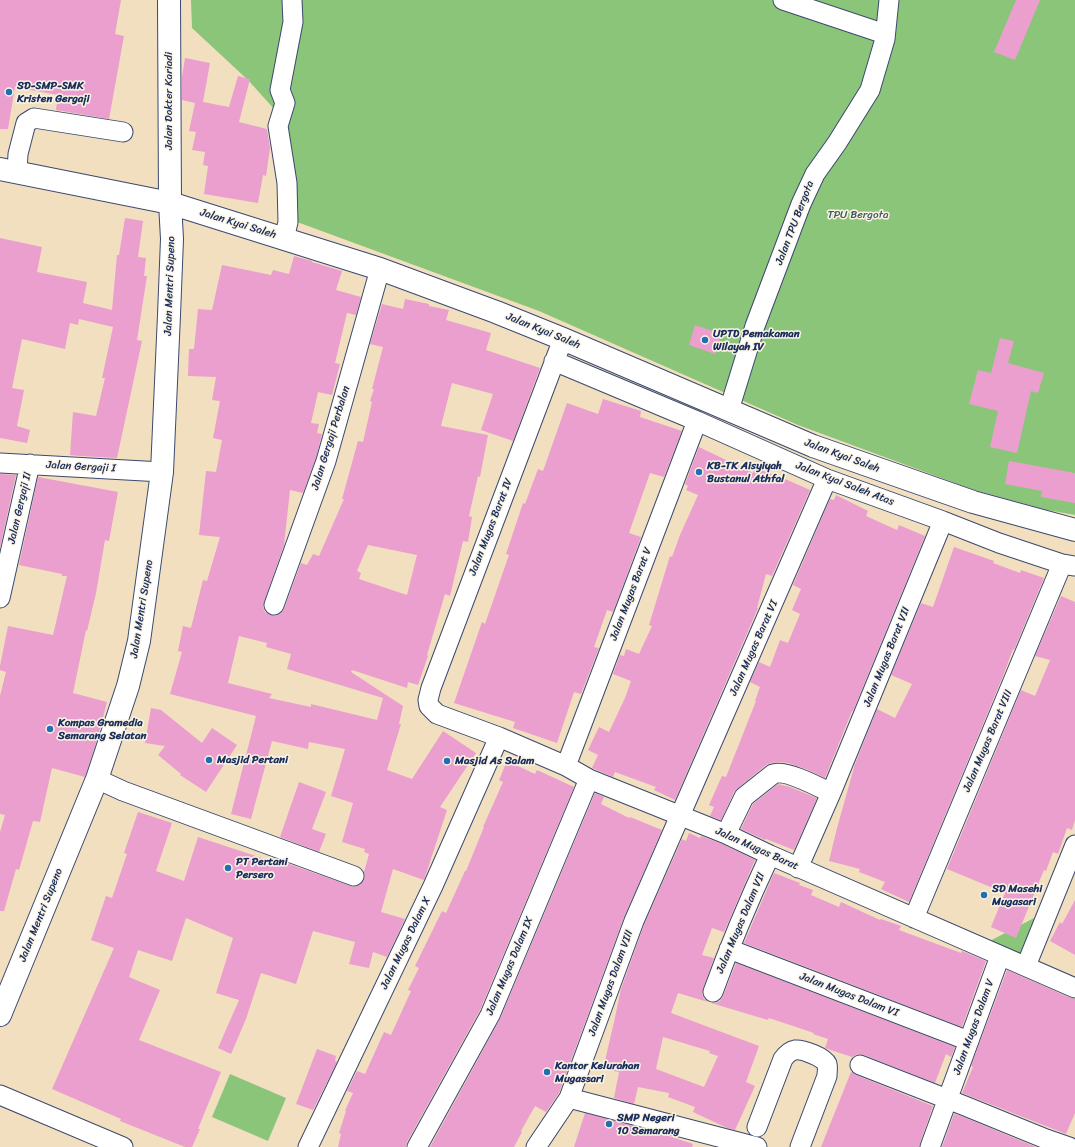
<!DOCTYPE html>
<style>
body{margin:0}
canvas{display:block;background:#f1dfbf}
</style>
<canvas width="1075" height="1147"></canvas>
<script>
const g = document.querySelector('canvas').getContext('2d');
g.lineJoin = 'round';
function paint(path, color) { g.fillStyle = color; g.fill(path, 'evenodd'); }
function strokePath(path, color, width, dash) { g.strokeStyle = color; g.lineWidth = width; g.lineCap = dash ? 'butt' : 'round'; g.setLineDash(dash || []); g.stroke(path); }
function drawText(font, color, halo, rows, align = 'center') {
  g.font = font + ' Sriracha,sans-serif'; g.lineWidth = 3; g.setLineDash([]); g.textBaseline = 'middle'; g.strokeStyle = halo; g.fillStyle = color; for (const [text, x, y, turn = 0] of rows) {
    g.save(); g.translate(x, y); g.rotate((+turn || 0) * Math.PI / 180); g.textAlign = isNaN(turn) ? turn : align; if (halo) g.strokeText(text, 0, 0); g.fillText(text, 0, 0); g.restore();
  }
}
const green = new Path2D(`
 M191 0H1075V515L1047 510 971 489 798 425 539 311 289 219 284 120 248 80 192 28Z
 M1038 916 1022 961 984 944Z
 M230 1074 286 1098 268 1141 212 1117Z`);
const building = new Path2D(`
 M0 0H121L115 34 124 36 109 119 56 110 58 95 15 87 8 129H0Z
 M1016 0H1040L1015 60 994 52Z
 M185 58 210 63 203 102 229 107 238 76 250 79 239 122 267 129 270 148 266 176 263 175 258 203 204 194 208 166 203 165 205 152 192 150 196 132 189 131 195 103 182 100V77Z
 M125 218 143 221 138 257 146 258 144 276H147L137 340 142 341 117 458 80 456 70 455 73 412 96 416 105 378H102L113 327 79 319 78 325 70 323 65 349 22 339 12 388 24 390 17 426 30 430 27 443 0 438V238L42 247 37 272 87 282 83 303 112 310 117 255H119Z
 M294 256 312 261V262L342 271 336 290 361 297 356 315 347 313 335 363 340 364 332 395 318 392 311 423 319 424 317 433 322 434 316 458 303 493 290 490 284 545 264 602 263 607 265 612 270 615 276 616 281 613 284 609 301 563 307 565 313 554 319 556 344 499H342L358 441 363 442 372 402 370 401 374 389H372L383 347 370 344 382 304 403 309 405 299 429 304V306L449 310 446 320 491 333 486 350 540 368 513 441 481 430 493 394 452 383 441 426 488 435 480 477 478 476 469 516 472 517 468 542 463 541 450 596 445 594 427 655 428 656 418 685 408 682 407 688 352 670 351 672 403 706 399 724H401L387 770 412 779 443 731 476 753 440 807 447 810 424 880 393 869 381 912 405 919 387 957 373 952 369 968 349 964 355 942 313 931 296 984 261 973 246 1019 231 1054 218 1048 239 1000 216 993 233 938 186 918 172 961 138 950 129 977 160 990 139 1040 221 1072 198 1129H200L192 1147H185L120 1121 121 1119 52 1089 114 948 91 940 106 896 112 898 127 854 124 853 138 812 172 823 156 871 184 881 198 837 271 861 272 858 351 886 355 887 360 885 364 880 365 875 364 872 369 854 364 852 365 849 342 842 353 803 331 796 345 749 309 742 308 749 272 741 251 819 231 814 256 716 170 694 182 652 178 651 183 626 191 628 203 580 207 581 220 537 199 535 206 471 216 472 222 440 213 438 220 401 212 400 216 377 188 376 189 349H194L198 309 212 310 222 265 271 275 273 270 289 274ZM368 545 417 555 407 595 359 579 361 573 357 571ZM239 636 267 643 266 647 291 654 287 669 383 698 377 720 311 704V707L269 698 272 694 228 683Z
 M695 325 722 334 715 354 689 345Z
 M1000 338 1014 341 1008 363 1044 373 1038 393 1031 391 1017 453 990 447 998 411 969 404 978 370 991 373Z
 M603 399 641 411 640 417 682 431 664 477 650 473 629 533 641 537 613 612 607 610 594 647 599 648 581 694 574 692 557 743 513 728 515 722 454 703 482 622 485 624 509 555 506 554 523 503 525 504 538 469 543 471 567 403 598 414Z
 M699 447 753 473 755 467 784 480 785 479 810 490 772 576 766 574 757 608H758L675 800 654 790 656 787 615 772 613 777 592 768 598 755 588 750 599 727 609 732 625 698 631 681 613 674 620 655 624 656 626 649 639 654 652 626 649 625 670 556 672 557 680 535 698 495 686 490 688 486 685 484Z
 M1009 461 1075 473V503L1041 497 1042 491 1005 484Z
 M0 474 16 475 0 548Z
 M38 477 118 492 109 541 105 540 96 593 87 631 86 630 73 693 107 702 98 737 85 777 52 768 40 822 33 821 19 870 16 869 4 911H0V832L5 815 0 814V696L6 672 0 670V666L8 626 53 635 67 576H62V574L19 565Z
 M836 495 868 511 866 516 897 530 899 525 925 536 853 711H852L825 778 806 769 788 763 780 762 771 763 766 765 737 789 734 792 721 820 710 816 714 807 709 805 722 776 726 777 756 701H755L760 687 750 682 759 662 770 667 780 640 788 643 800 614 792 610 801 589 793 585 830 499 834 500Z
 M954 547 994 561 993 563 1020 573 1021 570 1044 578 1014 650 1013 649 1003 676 909 902 881 889 885 882 859 872 860 869 829 861 837 828 855 764 877 709 895 718 912 684 891 675 921 603 933 607Z
 M1061 596 1075 602V820L1072 830 1067 828 1058 854 1053 852 1046 871 1044 870 1016 938 991 927 1005 893 947 869 1021 690 1035 696 1050 660 1035 656Z
 M151 708 161 710 202 743 212 728 237 745 206 792 180 775 181 774 158 755 165 746 145 743Z
 M507 761 535 774 537 770 574 787 480 1010 407 1142 406 1147H338L341 1134 339 1133 346 1111H345L353 1093 347 1091 357 1071 365 1074 384 1032 391 1035 411 991 408 990 419 968 415 966 442 911 446 913 465 871H466L484 827H483L503 782 499 780Z
 M299 782 326 792 312 829 326 834 319 852 280 837Z
 M778 784 790 787 817 798 794 850 766 839 765 840 741 829 753 804Z
 M595 793 604 797 601 804 629 818 630 817 662 830 624 917 559 1093 546 1112 535 1106 521 1131 522 1132 514 1147H430L500 1019Z
 M689 833 700 838 701 836 722 844 755 860 724 932 712 928 702 955 714 958 703 989 702 994 704 999 708 1002 678 993 671 1013 759 1046 746 1082 755 1086 735 1130 727 1128 693 1112 695 1107 668 1097 669 1093 638 1087 634 1104 614 1098 619 1072 603 1069 614 1022 621 989 644 925 682 839 686 841ZM663 1037 710 1051 709 1053 718 1056 704 1087 656 1069Z
 M774 873 800 883 799 885 813 890 811 895 839 907 841 902 880 920 881 919 901 926 899 930 961 953 962 951 986 961 962 1027 744 943Z
 M1075 900V955L1050 941 1060 922 1062 924Z
 M736 963 955 1047 951 1057 946 1054 935 1083 864 1055 858 1054 852 1057 825 1048 828 1039 813 1034 814 1033 769 1018 768 1020 711 1003H715L720 1001 723 996Z
 M1007 970 1071 998 1075 999V1113L1066 1134 962 1093 973 1067 971 1066Z
 M317 1049 336 1056 335 1061 337 1062 313 1110 296 1104Z
 M851 1072 856 1075 933 1106 920 1143 919 1147H821Z
 M585 1113 657 1132 693 1144 692 1147H574Z
 M954 1114 961 1116 1036 1147H942Z`);
const minor = new Path2D(`
 M783 0 885 34
 M17 172 18 154 26 123 34 118 123 132
 M284 239 288 222 287 183 278 126 285 103 280 90 293 22 292 0
 M563 339 431 688 428 700 429 706 437 714 499 737 566 766 589 779 726 834 770 855 1075 988
 M554 361 697 421 827 479 943 521 999 543 1062 564 1075 566
 M729 410 755 326 801 204 815 174 837 143 870 90 885 39 889 0
 M0 463 162 472
 M0 598 30 464
 M274 605 326 461 380 269
 M566 766 697 421
 M97 779 123 791 354 876
 M726 834 744 797 773 774C785 769 819 787 831 793
 M798 868 831 793 943 521
 M914 918 1062 564
 M729 949 969 1041
 M1026 966 1075 845
 M713 992C730 945 749 900 770 855
 M860 1065 965 1106 1046 1139 1069 1147
 M0 1095 123 1147
 M569 1098 757 1147
 M757 1127 783 1059C786 1055 790 1051 795 1050 802 1049 824 1057 827 1064 828 1068 827 1072 827 1076L800 1147
 M308 1147 433 886 499 737
 M417 1147 490 1015 589 779
 M536 1147 569 1098 634 921 827 479
 M930 1147 1000 956`);
const major = new Path2D(`
 M0 169 170 203 380 269 496 312 563 339 813 446 973 502 1075 530
 M0 1015 97 779 128 686 139 641 162 472 169 315 172 239 170 203 169 0`);
const markers = [
 [9,92,4,"#1f6fb2"],
 [705,340,4,"#1f6fb2"],
 [699,472,4,"#1f6fb2"],
 [50,729,4,"#1f6fb2"],
 [209,760,4,"#1f6fb2"],
 [447,761,4,"#1f6fb2"],
 [228,868,4,"#1f6fb2"],
 [984,895,4,"#1f6fb2"],
 [547,1072,4,"#1f6fb2"],
 [609,1124,4,"#1f6fb2"]
];
const poiNames = [
 ["SD-SMP-SMK",17,86],
 ["Kristen Gergaji",17,99],
 ["UPTD Pemakaman",713,334],
 ["Wilayah IV",713,347],
 ["KB-TK Aisyiyah",707,466],
 ["Bustanul Athfal",707,479],
 ["Kompas Gramedia",58,723],
 ["Semarang Selatan",58,736],
 ["Masjid Pertani",217,760],
 ["Masjid As Salam",455,761],
 ["PT Pertani",236,862],
 ["Persero",236,875],
 ["SD Masehi",992,889],
 ["Mugasari",992,902],
 ["Kantor Kelurahan",555,1066],
 ["Mugassari",555,1079],
 ["SMP Negeri",617,1118],
 ["10 Semarang",617,1131]
];
const streetNames = [
 ["Jalan Dokter Kariadi",169,101,-90],
 ["Jalan TPU Bergota",795,223,-69],
 ["Jalan Kyai Saleh",238,224,17],
 ["Jalan Mentri Supeno",170,286,-88],
 ["Jalan Kyai Saleh",543,331,22],
 ["Jalan Gergaji Perbalan",331,438,-73],
 ["Jalan Kyai Saleh",842,456,20],
 ["Jalan Gergaji I",81,467,3],
 ["Jalan Kyai Saleh Atas",845,484,21],
 ["Jalan Gergaji II",20,508,-77],
 ["Jalan Mugas Barat IV",491,527,-69],
 ["Jalan Mugas Barat V",631,594,-69],
 ["Jalan Mentri Supeno",142,609,-81],
 ["Jalan Mugas Barat VI",754,648,-66],
 ["Jalan Mugas Barat VII",887,657,-68],
 ["Jalan Mugas Barat VIII",988,741,-67],
 ["Jalan Mugas Barat",757,849,24],
 ["Jalan Mentri Supeno",41,915,-68],
 ["Jalan Mugas Dalam VII",741,923,-67],
 ["Jalan Mugas Dalam X",406,943,-64],
 ["Jalan Mugas Dalam IX",510,966,-67],
 ["Jalan Mugas Dalam VIII",611,983,-70],
 ["Jalan Mugas Dalam VI",849,995,21],
 ["Jalan Mugas Dalam V",974,1027,-70]
];
const parkNames = [
 ["TPU Bergota",858,215]
];
paint(green, '#8bc579');
paint(building, '#eb9fce');
strokePath(minor, '#3b496d', 21);
strokePath(major, '#3b496d', 24);
strokePath(minor, '#fff', 19);
strokePath(major, '#fff', 22);
for (const [x, y, r, color] of markers) { const dot = new Path2D(); dot.arc(x, y, r, 0, 2 * Math.PI); g.fillStyle = color; g.fill(dot); strokePath(dot, '#fcf5e5', 1.5); }
drawText('bold 11px', '#1b2f5e', '#fcf5e5', poiNames, 'left');
drawText('11px', '#1b2f5e', '#fcf5e5', streetNames);
drawText('11px', '#3d5c66', '#fcf5e5', parkNames);
</script>
